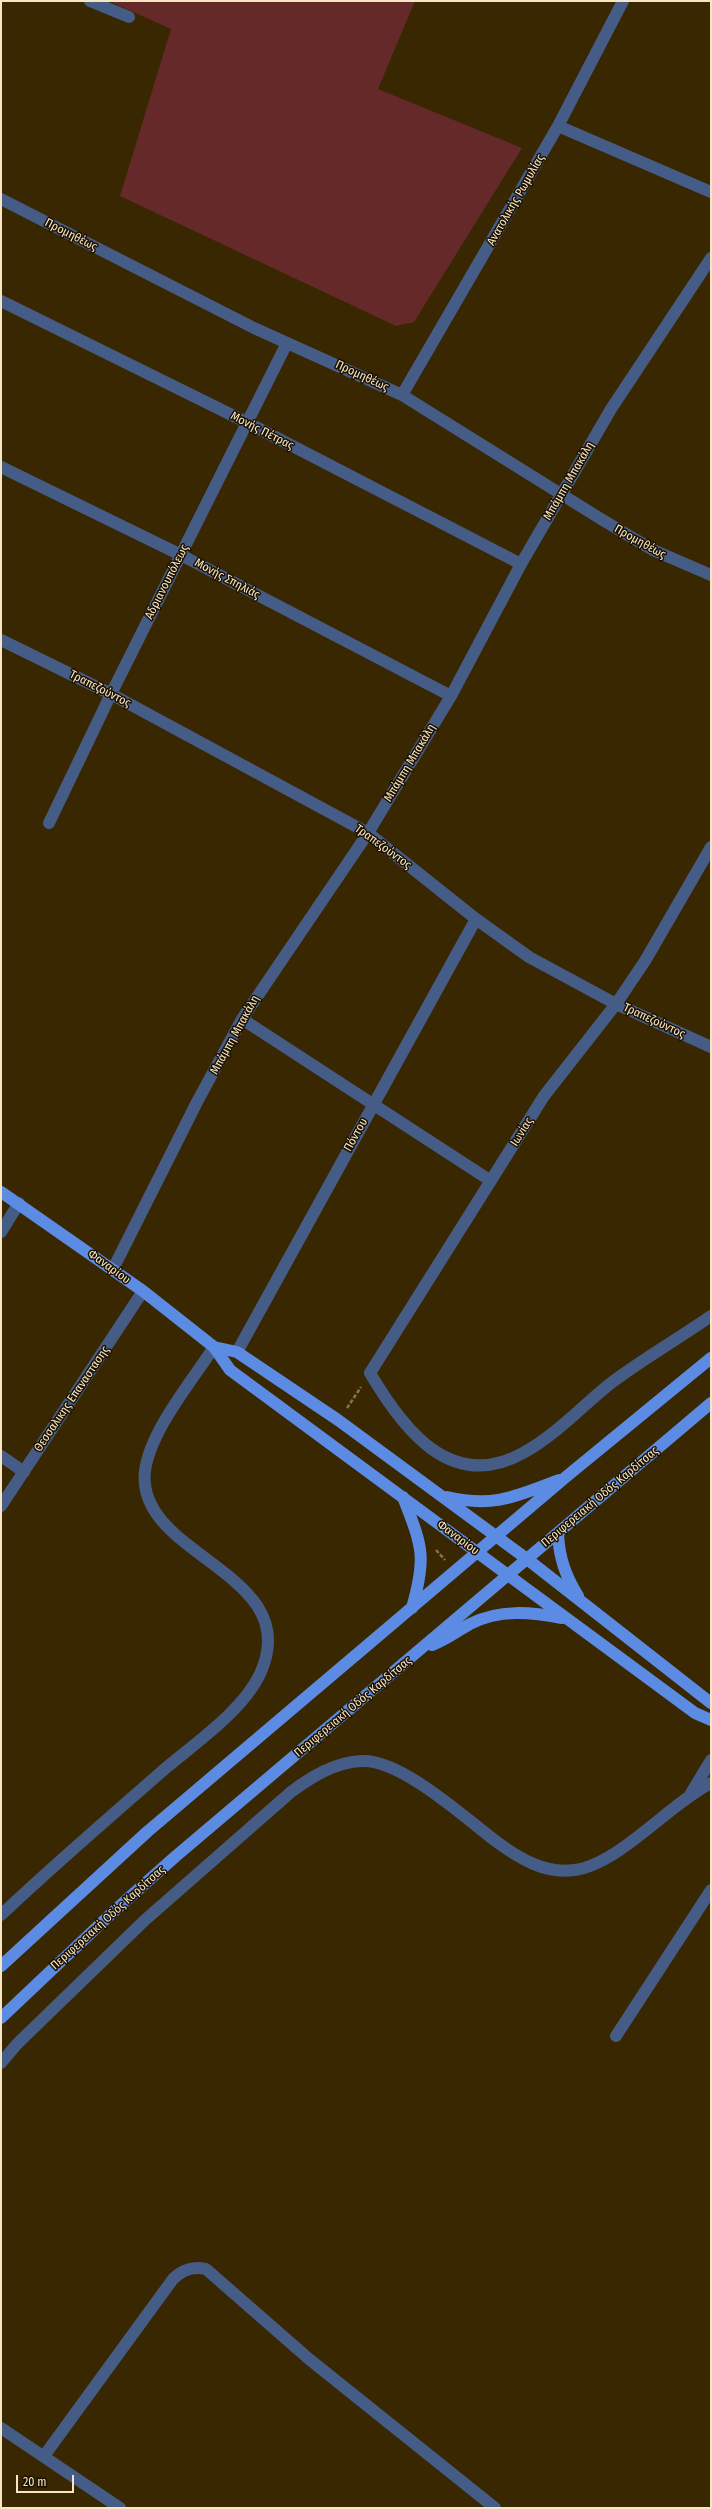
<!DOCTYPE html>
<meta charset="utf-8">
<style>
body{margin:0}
#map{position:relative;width:712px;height:2509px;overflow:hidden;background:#392701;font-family:"Fira Sans Condensed",sans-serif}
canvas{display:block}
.frame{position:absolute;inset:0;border:2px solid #f7e5c3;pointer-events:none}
.scale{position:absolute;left:16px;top:2475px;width:58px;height:18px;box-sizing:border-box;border:2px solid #f7e5c3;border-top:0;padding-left:5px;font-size:12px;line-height:14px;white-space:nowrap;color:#f7e5c3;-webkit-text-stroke:3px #1b1100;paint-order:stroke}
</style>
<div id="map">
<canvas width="712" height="2509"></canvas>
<div class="frame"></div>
<div class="scale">20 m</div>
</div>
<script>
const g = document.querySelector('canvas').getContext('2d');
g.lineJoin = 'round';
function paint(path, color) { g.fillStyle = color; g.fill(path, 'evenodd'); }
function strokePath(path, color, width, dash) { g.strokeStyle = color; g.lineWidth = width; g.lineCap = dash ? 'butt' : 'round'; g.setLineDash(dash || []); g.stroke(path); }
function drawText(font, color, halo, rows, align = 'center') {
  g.font = font + ' "Fira Sans Condensed",sans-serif'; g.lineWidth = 3; g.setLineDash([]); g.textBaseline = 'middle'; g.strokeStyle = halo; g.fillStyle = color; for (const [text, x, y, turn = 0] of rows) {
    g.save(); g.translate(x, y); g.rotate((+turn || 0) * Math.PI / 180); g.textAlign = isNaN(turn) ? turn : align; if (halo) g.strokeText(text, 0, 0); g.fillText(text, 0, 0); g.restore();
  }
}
const green = new Path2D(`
 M109 1H415L378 89 522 148 414 322 396 326 120 196 171 29Z`);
const path = new Path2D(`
 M347 1408 361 1387
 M436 1550 445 1560`);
const minor = new Path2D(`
 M90 1 129 17
 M558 126 711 192
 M1 199 254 328 402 395 601 519 653 550 711 575
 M1 301 248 423 521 564
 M402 395 558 126 623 1
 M1 467 181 555 451 696
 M1 640 111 694 368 833 476 919 529 957 616 1004 711 1047
 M49 823 111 694 287 343
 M711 847 645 961 616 1004 544 1096 370 1373C403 1429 451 1493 523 1453 556 1435 582 1406 611 1383 643 1359 678 1339 711 1316
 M242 1019 491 1181
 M1 1232 19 1203
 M113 1269 197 1102 242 1019 368 833 451 696 521 564 611 409 711 258
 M237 1352 476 919
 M1 1456 24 1472
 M1 1506 143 1291
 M691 1793 711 1760
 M1 1915C55 1864 111 1816 167 1767 197 1742 243 1710 260 1674 307 1572 135 1557 145 1471 150 1431 192 1381 214 1347
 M616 2036 711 1890
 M1 2063 17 2044 145 1920 291 1792C311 1777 335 1762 362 1761 401 1759 465 1818 497 1842 520 1859 545 1874 574 1870 618 1865 669 1804 711 1783
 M1 2428 120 2508
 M44 2456 173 2279C182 2270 194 2266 206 2269L309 2359 495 2508`);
const major = new Path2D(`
 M1 1192 143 1291 214 1347 230 1370 695 1713 711 1720
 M214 1347 237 1352 338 1420 527 1559 711 1703
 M403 1497C422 1546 427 1556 412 1608
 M447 1497C494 1508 517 1496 559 1480
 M558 1533C559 1557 565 1575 578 1596
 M432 1645C446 1640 457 1631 470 1624 499 1609 531 1612 562 1618
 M1 1966 147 1832 567 1476 711 1358
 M1 2018 113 1912 176 1856 711 1403`);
const streetNames = [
 ["Ανατολικής Ρωμυλίας",516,200,-60],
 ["Προμηθέως",71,235,27],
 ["Προμηθέως",362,376,25],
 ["Μονής Πέτρας",262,431,27],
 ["Μπάμπη Μπακάλη",569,481,-60],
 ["Προμηθέως",640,542,29],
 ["Μονής Σπηλιάς",227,579,28],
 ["Αδριανουπόλεως",167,582,-63],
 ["Τραπεζούντος",100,689,27],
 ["Μπάμπη Μπακάλη",410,763,-59],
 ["Τραπεζούντος",383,847,36],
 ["Τραπεζούντος",654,1021,25],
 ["Μπάμπη Μπακάλη",235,1035,-61],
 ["Ιωνίας",522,1132,-58],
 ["Πόντου",356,1135,-61],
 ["Φαναρίου",109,1267,36],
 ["Θεσσαλικης Επαναστασης",72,1399,-56],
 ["Περιφερειακή Οδός Καρδίτσας",600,1497,-40],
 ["Φαναρίου",458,1538,37],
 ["Περιφερειακή Οδός Καρδίτσας",353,1707,-40],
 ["Περιφερειακή Οδός Καρδίτσας",108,1918,-42]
];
paint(green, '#652929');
strokePath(path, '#867450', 2.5, [4, 2]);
strokePath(minor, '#455c87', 12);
strokePath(major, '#5c8be4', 12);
drawText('12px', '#f7e5c3', '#1b1100', streetNames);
</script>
